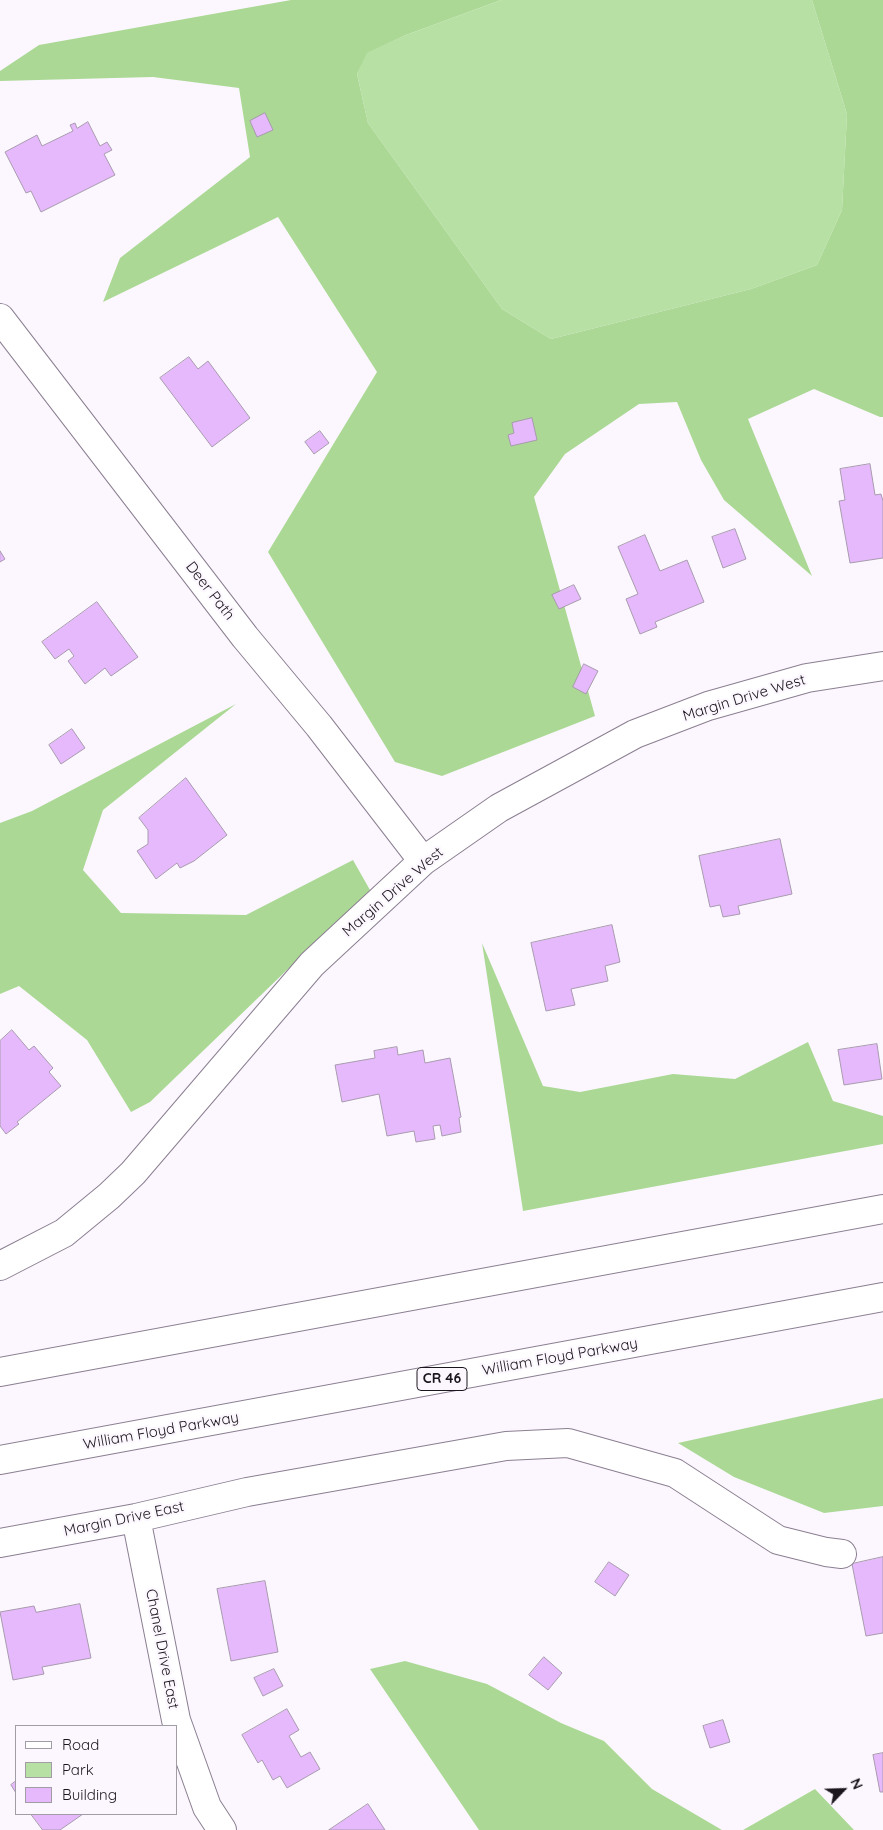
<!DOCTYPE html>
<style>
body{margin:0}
#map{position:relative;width:883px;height:1830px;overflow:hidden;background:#fcf7ff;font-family:Quicksand,sans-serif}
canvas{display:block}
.legend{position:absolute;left:15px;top:1725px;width:162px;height:90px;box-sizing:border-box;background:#fcf7ff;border:1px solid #a29da5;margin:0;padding:6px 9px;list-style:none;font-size:15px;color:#1b161d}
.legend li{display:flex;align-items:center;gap:10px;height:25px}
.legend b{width:25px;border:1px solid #a29da5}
.north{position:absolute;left:818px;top:1765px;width:50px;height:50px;-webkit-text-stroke:4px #fcf7ff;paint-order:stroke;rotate:66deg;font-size:14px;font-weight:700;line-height:20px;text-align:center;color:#1b161d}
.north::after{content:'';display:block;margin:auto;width:18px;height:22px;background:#1b161d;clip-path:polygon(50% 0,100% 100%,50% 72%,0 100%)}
</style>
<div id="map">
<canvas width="883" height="1830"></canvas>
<ul class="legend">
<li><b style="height:6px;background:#fff"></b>Road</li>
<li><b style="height:14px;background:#b7e1a4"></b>Park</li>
<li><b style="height:14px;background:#e6b9fc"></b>Building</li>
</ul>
<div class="north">N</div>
</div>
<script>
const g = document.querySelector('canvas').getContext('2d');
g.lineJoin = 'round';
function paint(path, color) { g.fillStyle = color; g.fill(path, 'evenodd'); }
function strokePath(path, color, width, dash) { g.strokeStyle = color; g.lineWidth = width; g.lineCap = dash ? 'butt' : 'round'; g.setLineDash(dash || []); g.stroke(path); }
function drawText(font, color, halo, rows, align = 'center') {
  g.font = font + ' Quicksand,sans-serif'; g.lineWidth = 4.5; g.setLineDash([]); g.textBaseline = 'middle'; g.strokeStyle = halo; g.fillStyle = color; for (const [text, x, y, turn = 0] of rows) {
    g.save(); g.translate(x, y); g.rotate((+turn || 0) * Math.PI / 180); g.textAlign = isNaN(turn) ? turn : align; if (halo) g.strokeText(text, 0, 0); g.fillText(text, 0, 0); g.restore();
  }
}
const green = new Path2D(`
 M501 0H812L847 114 842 210 817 265 751 289 551 339 502 309 368 123 357 74 366 53 406 35Z`);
const forest = new Path2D(`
 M291 0H501L406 35 367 53 357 74 368 123 502 309 551 339 751 289 817 265 842 210 847 114 812 0H883V417H880L814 389 748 419 812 576 724 500 701 460 677 402 639 404 565 454 534 497 595 716 442 776 395 762 268 552 377 372 278 217 103 302 120 258 250 157 239 88 153 77 0 81V71L39 45Z
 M236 704 103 810 83 870 121 913 246 915 353 860 370 890 150 1102 131 1112 87 1040 19 986 0 994V823L32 811Z
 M482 943 543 1086 580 1092 673 1074 735 1079 808 1042 833 1101 883 1116V1144L523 1211Z
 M883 1398V1506L824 1513 734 1477 678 1443Z
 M405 1661 487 1684 561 1723 604 1741 652 1789 722 1830H479L370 1669Z
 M815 1789 854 1830H743Z`);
const building = new Path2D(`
 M265 113 273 130 257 137 250 121Z
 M88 122 100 146 107 142 112 150 104 154 115 175 41 212 31 191 26 193 5 152 37 135 42 146 73 131 70 125 75 123 77 128Z
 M189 357 198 369 208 361 250 418 212 447 160 378Z
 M532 418 537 440 511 446 508 435 514 433 512 423Z
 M320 431 329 443 314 454 305 442Z
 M870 464 875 495 881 494 883 501V558L850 563 839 501 845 500 840 469Z
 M735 529 746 559 723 568 712 537Z
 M645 535 660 571 687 560 704 602 655 622 657 627 640 634 626 599 638 594 618 547Z
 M0 551 5 559 0 562Z
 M574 585 581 599 559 609 552 595Z
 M97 602 138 657 111 676 105 668 85 684 68 661 74 656 69 649 55 659 42 642Z
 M584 664 598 671 586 694 573 687Z
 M72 729 85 748 61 764 49 745Z
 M186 778 227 835 194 861 180 868 177 863 156 879 137 851 148 844V830L139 818Z
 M780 839 792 894 738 906 740 914 723 917 720 905 710 907 699 856Z
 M612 925 620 962 605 966 608 981 571 989 575 1005 546 1011 531 943Z
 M12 1030 29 1050 34 1046 53 1068 49 1072 61 1086 17 1122 19 1124 6 1134 0 1126V1041Z
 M877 1044 882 1079 844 1085 838 1050Z
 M397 1047 398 1055 423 1050 425 1063 450 1058 461 1117 459 1118 461 1132 442 1136 440 1125 433 1126 435 1139 416 1142 414 1131 387 1136 379 1094 342 1102 335 1065 375 1058 374 1051Z
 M883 1557V1633L866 1636 852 1564Z
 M609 1562 629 1575 615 1596 595 1582Z
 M265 1581 278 1652 231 1661 217 1589Z
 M80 1604 91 1658 42 1667 44 1674 13 1680 0 1612 34 1606 36 1612Z
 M544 1657 562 1673 548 1690 529 1675Z
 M274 1669 283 1686 263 1696 254 1678Z
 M287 1709 299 1730 289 1736 301 1757 310 1752 320 1769 287 1788 280 1776 273 1780 262 1760 258 1763 242 1735Z
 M723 1720 730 1742 710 1748 703 1726Z
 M883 1753V1792H880L873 1755Z
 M16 1781V1793L11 1785Z
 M368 1804 385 1830H329Z
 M31 1814H83L60 1830H43Z`);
const minor = new Path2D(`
 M0 318 245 637 319 726 423 861
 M0 1266 64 1233 109 1196 133 1173 312 964 423 861 499 808 635 734 708 706 807 678 883 666
 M136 1518 176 1720 207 1807 222 1830
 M0 1543 136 1518 247 1492 506 1446 568 1443 675 1473 778 1540 826 1552 842 1554`);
const highway = new Path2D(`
 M0 1372 883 1209
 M0 1460 883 1297`);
const shields = [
 [442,1379,50]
];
const shieldNames = [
 ["CR 46",442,1379]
];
const streetNames = [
 ["Deer Path",210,591,52],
 ["Margin Drive West",744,698,-17],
 ["Margin Drive West",393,892,-41],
 ["William Floyd Parkway",560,1357,-10],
 ["William Floyd Parkway",161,1431,-10],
 ["Margin Drive East",124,1519,-12],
 ["Chanel Drive East",162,1649,79]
];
paint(green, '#b7e1a4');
paint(forest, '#abd995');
paint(building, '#e6b9fc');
strokePath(building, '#a89bae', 1);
strokePath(minor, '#8b7f91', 30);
strokePath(highway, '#8b7f91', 30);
strokePath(minor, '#fff', 28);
strokePath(highway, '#fff', 28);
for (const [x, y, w] of shields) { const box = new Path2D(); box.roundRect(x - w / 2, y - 11.5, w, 23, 4); g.fillStyle = '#fcf7ff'; g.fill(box); strokePath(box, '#1b161d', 1); }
drawText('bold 14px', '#1b161d', null, shieldNames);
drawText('15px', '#1b161d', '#fcf7ff', streetNames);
</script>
